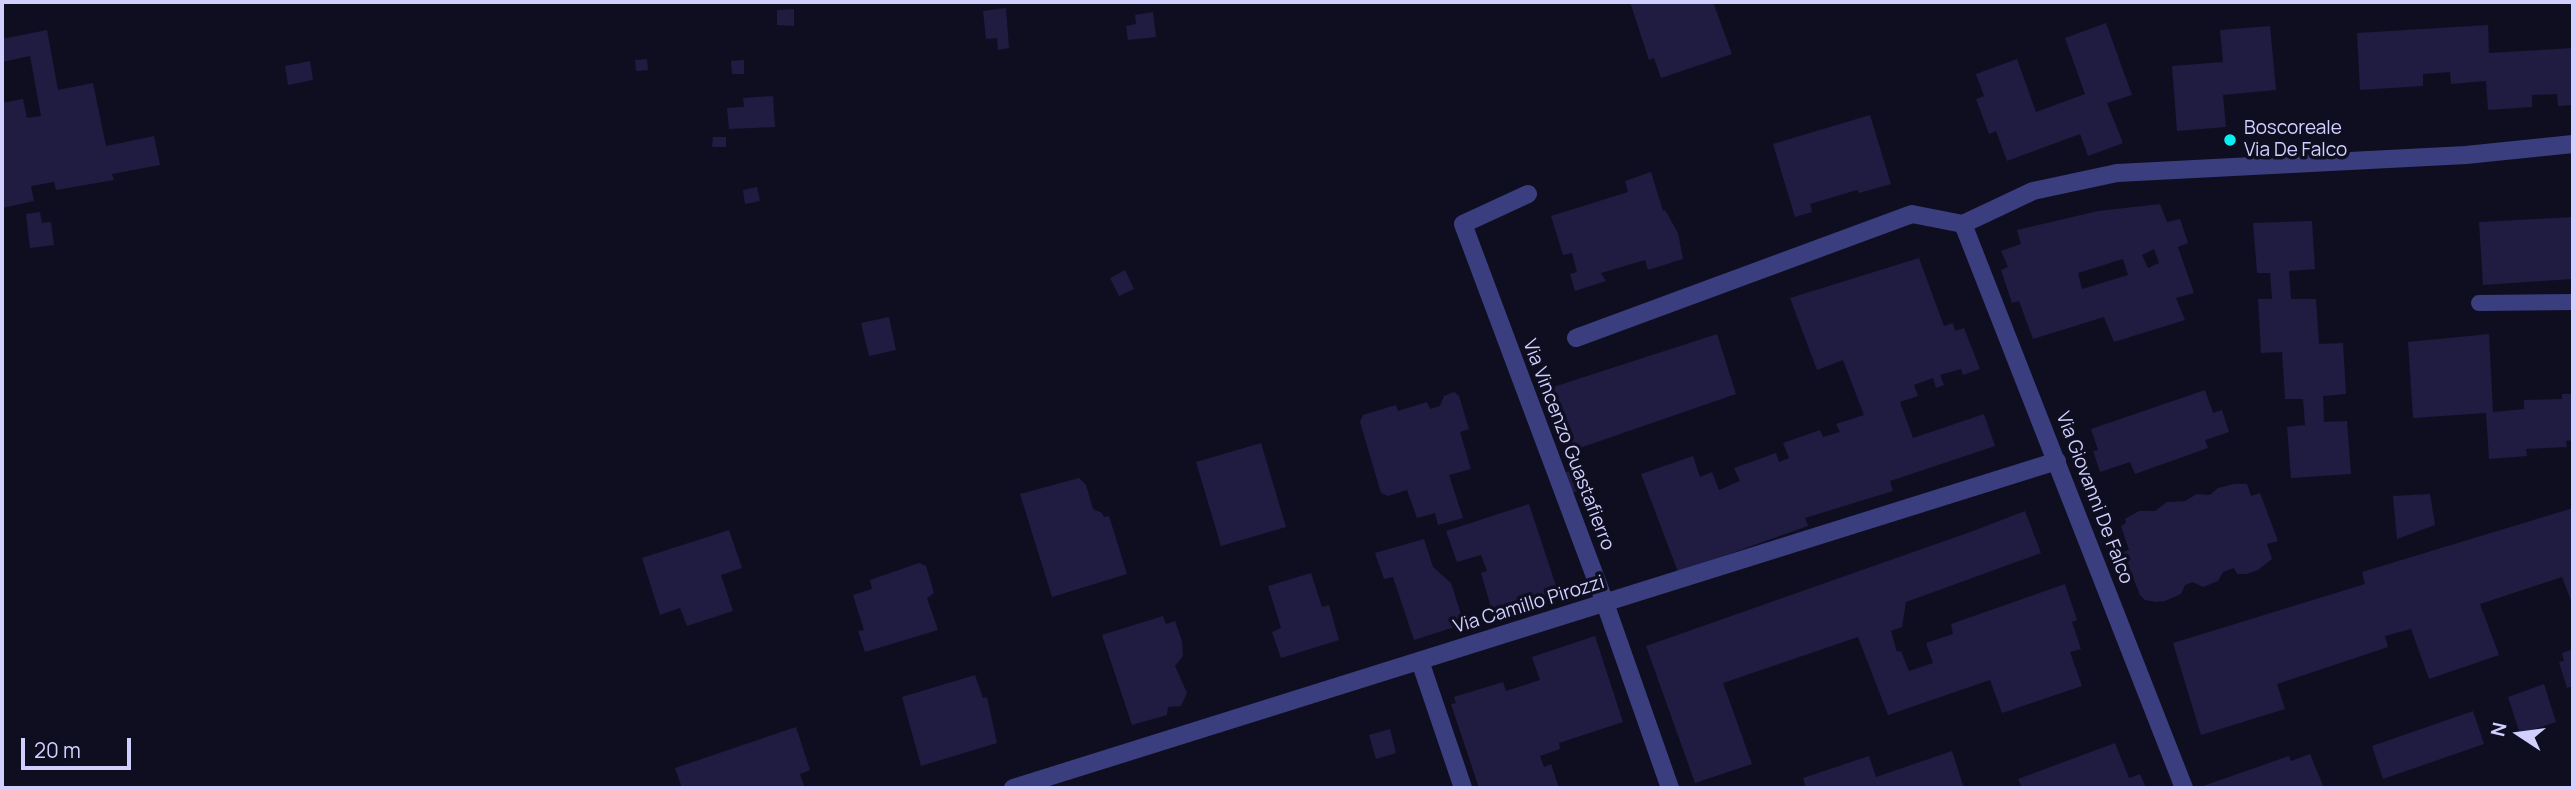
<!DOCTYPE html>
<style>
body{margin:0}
#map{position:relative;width:2575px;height:790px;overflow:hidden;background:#0f0e21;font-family:Manrope,sans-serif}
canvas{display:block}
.frame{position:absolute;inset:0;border:4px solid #d0cffe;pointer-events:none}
.north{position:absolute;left:2484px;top:699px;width:70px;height:70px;-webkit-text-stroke:5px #0f0e21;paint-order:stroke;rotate:283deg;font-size:19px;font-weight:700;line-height:28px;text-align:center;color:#d0cffe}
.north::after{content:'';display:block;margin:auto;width:24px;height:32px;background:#d0cffe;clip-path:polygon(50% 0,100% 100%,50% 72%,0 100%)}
.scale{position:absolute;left:21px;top:738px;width:110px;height:32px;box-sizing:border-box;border:4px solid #d0cffe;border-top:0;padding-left:9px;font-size:21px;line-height:24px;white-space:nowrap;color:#d0cffe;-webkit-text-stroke:5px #0f0e21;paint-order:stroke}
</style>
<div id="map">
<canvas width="2575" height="790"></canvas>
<div class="frame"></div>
<div class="north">N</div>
<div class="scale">20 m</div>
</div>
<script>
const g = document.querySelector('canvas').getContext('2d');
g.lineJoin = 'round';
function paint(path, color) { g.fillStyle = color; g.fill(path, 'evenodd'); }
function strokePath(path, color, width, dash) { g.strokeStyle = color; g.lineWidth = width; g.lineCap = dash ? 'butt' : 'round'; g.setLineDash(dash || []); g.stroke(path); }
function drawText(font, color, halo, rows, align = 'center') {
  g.font = font + ' Manrope,sans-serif'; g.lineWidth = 7; g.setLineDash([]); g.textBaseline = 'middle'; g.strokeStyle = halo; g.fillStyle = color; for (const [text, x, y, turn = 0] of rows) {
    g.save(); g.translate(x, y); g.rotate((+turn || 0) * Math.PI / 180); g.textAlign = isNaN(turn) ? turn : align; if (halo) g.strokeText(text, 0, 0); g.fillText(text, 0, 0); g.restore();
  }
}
const building = new Path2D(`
 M1630 2H1713L1732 54 1661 78 1654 58 1649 60Z
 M1006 8 1009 48 998 50 997 38 986 39 983 11Z
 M794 9V26L777 25V10Z
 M1153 12 1156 37 1128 40 1126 26 1136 24 1135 15Z
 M2106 23 2132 95 2107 103 2123 143 2088 156 2080 134 2007 161 1996 131 1989 134 1976 99 1984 96 1976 74 2017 59 2036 112 2085 94 2065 38Z
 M2488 25 2489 53 2573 48V105L2558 106 2557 94 2532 95V107L2488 110 2486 81 2451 84 2450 72 2423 74V86L2360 90 2357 33Z
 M2270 26 2276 90 2223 95 2226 127 2177 131 2172 66 2223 62 2220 30Z
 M47 30 58 90 93 83 106 146 154 136 160 165 112 174 114 180 56 190 54 182 31 186 34 201 2 208V103L23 99 27 118 41 116 30 56 2 62V39Z
 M647 59 648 70 636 71 635 60Z
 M744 60V74H732L731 61Z
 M310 61 313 80 288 85 285 66Z
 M773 96 775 127 729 129 727 108 744 107 743 98Z
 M1870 115 1891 184 1859 193 1857 190 1810 204 1812 212 1795 217 1773 144Z
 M713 137H726V147H712Z
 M1651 172 1663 211 1665 210 1678 233 1683 259 1648 270 1645 260 1601 273 1606 281 1575 291 1570 274 1577 272 1572 253 1563 255 1551 216 1628 192 1625 181Z
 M757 187 760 201 745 204 743 190Z
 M2160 204 2167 222 2180 219 2188 243 2178 247 2194 293 2176 298 2185 320 2114 342 2104 317 2033 339 2019 301 2012 303 2001 270 2008 267 2001 251 2021 244 2017 230 2098 211ZM2154 249 2159 263 2148 268 2142 255ZM2123 259 2128 275 2082 289 2078 273Z
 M40 212 42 223 51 222 54 245 30 248 26 214Z
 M2573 217V279L2483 285 2479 222Z
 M2312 221 2315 269 2289 271 2291 299H2316L2319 344 2343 343 2346 394 2323 396 2324 422 2347 421 2351 474 2291 478 2287 427 2305 425 2303 399H2285L2282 352 2261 353 2258 299H2272L2270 273H2257L2253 223Z
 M1919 258 1944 326 1953 323 1955 331 1964 328 1980 369 1963 375 1961 369 1940 375 1944 385 1936 388 1933 378 1914 385 1918 396 1900 402 1913 438 1984 414 1995 446 1890 481 1893 491 1805 518 1808 526 1678 572 1641 474 1693 456 1700 477 1712 472 1719 490 1740 481 1734 468 1776 453 1779 462 1789 458 1783 443 1820 430 1823 437 1840 432 1836 424 1864 415 1843 360 1817 370 1790 298Z
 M1125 270 1134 289 1119 296 1110 278Z
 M889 317 896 350 869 356 861 323Z
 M1717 334 1736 394 1568 452 1544 390Z
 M2489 334 2493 412 2524 409V400L2562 399V394H2573V440L2566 441 2567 447 2526 449 2527 456 2489 459 2486 413 2413 418 2408 342Z
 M2205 390 2213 413 2222 410 2229 432 2205 440 2208 448 2135 474 2130 462 2100 472 2093 451 2098 450 2091 429Z
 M1454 392 1459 396 1469 429 1460 432 1471 469 1449 475 1463 518 1438 525 1435 513 1417 518 1407 490 1388 496 1381 493 1360 422 1363 415 1396 405 1398 411 1427 402 1430 409 1440 406 1444 396Z
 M1261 443 1286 527 1221 546 1196 462Z
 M1577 467 1586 487 1566 496 1558 476Z
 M1079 478 1086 485 1093 509 1102 513 1104 517 1109 516 1127 574 1052 597 1020 494Z
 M2234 484H2247L2251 496 2260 493 2278 541 2267 544 2272 559 2258 570 2246 574H2237L2234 568 2223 572 2218 581 2203 587 2193 582 2185 585 2181 594 2165 601 2156 602 2145 600 2140 595 2123 552 2129 550 2121 526 2126 523 2125 519 2139 511H2155L2167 502 2185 501 2197 494 2210 495 2218 488Z
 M2430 494 2435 525 2397 539 2393 496Z
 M1529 504 1557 589 1550 602 1501 618 1492 611 1481 573 1487 571 1481 555 1457 562 1446 531Z
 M2573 508V606L2562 577 2480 604 2499 655 2429 679 2411 629 2385 636 2388 647 2277 684 2285 709 2201 735 2173 643 2365 584 2362 572Z
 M2025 511 2041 553 1906 602 1902 627 1891 631 1897 652 1901 651 1909 671 1933 663 1926 643 1953 634 1951 624 2065 584 2077 620 2072 622 2081 649 2070 652 2082 686 2002 713 1990 680 1888 715 1858 637 1723 683 1752 764 1695 783 1646 646 1973 531Z
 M729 530 742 568 721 575 733 611 687 626 680 608 660 615 642 558Z
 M1424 539 1433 567 1451 583 1464 624 1414 640 1393 577 1384 579 1375 553Z
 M919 563 926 566 934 593 927 598 938 630 865 652 858 631 864 630 853 595 872 589 870 580Z
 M1311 573 1322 607 1329 605 1339 640 1281 658 1272 632 1281 628 1268 586Z
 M1163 616 1166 624 1175 621 1182 641 1183 656 1175 666 1187 693 1181 706 1168 707 1167 715 1132 725 1102 635Z
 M1595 636 1623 722 1559 743 1560 749 1540 756 1544 767 1551 764 1559 788H1479L1451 704 1456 703 1454 697 1503 682 1506 691 1540 680 1532 657Z
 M2573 649V686L2567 688 2559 662 2564 661 2562 653Z
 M975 675 983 698 987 697 997 743 921 766 902 697Z
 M2544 684 2556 722 2520 734 2508 697Z
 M2473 711 2484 744 2383 779 2372 746Z
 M796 727 810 770 800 774 804 786 796 788H682L675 768Z
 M1390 729 1396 753 1376 759 1369 735Z
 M2115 743 2129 778 2140 774 2146 788H2022L2018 779Z
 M1952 751 1964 788H1806L1803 778 1869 756 1876 777Z
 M2310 754 2324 788H2204L2203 786 2289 756 2291 761Z`);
const service = new Path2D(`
 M2479 303 2573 302`);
const minor = new Path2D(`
 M1528 194 1463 224 1605 603 1670 788
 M1963 224 2184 788
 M1576 338 1912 214 1963 224 2033 191 2117 173 2466 155 2573 144
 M1420 661 1463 788
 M1013 788 2057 461`);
const markers = [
 [2230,140,7,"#07f0f2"]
];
const poiNames = [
 ["Boscoreale",2244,129],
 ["Via De Falco",2244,151]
];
const streetNames = [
 ["Via Vincenzo Guastafierro",1568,445,69],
 ["Via Giovanni De Falco",2094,498,69],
 ["Via Camillo Pirozzi",1529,605,-17]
];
paint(building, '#1f1b41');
strokePath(service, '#3a3e7f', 16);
strokePath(minor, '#3a3e7f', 18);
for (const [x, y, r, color] of markers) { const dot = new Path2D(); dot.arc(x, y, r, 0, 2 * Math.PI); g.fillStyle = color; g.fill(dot); strokePath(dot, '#0f0e21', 2.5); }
drawText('19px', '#d0cffe', '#0f0e21', poiNames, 'left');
drawText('19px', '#d0cffe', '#0f0e21', streetNames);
</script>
